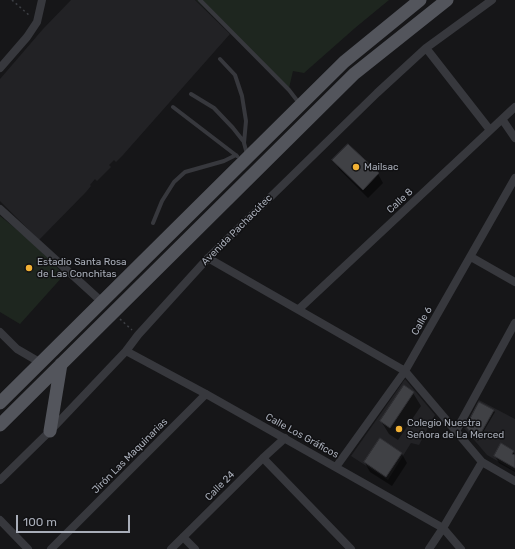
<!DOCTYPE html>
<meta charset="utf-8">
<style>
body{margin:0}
#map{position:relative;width:515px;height:549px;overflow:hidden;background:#161618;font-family:Rubik,sans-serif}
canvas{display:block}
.scale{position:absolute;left:16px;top:515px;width:114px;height:18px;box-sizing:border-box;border:2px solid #a8adb8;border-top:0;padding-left:5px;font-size:12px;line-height:14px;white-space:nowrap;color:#a8adb8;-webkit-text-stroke:3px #111113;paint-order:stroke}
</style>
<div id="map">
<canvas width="515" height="549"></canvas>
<div class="scale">100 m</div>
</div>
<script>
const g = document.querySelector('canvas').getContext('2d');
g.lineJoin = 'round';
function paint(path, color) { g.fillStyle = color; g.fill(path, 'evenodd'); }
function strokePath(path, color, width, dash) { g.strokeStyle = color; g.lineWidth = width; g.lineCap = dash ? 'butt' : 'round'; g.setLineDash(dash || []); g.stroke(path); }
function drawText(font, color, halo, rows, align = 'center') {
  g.font = font + ' Rubik,sans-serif'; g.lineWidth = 3; g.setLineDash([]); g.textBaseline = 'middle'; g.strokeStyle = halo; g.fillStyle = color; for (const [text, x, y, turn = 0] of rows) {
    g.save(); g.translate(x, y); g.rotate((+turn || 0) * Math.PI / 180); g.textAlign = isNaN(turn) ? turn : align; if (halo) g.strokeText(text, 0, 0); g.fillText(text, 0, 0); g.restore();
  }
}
const built = new Path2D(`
 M71 0H195L230 34 123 155 116 162 114 160 109 165 111 167 97 181 95 179 90 185 91 186 86 192 39 240 0 201V79L43 29Z
 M405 379 435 415 419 445 411 443 388 480 351 456Z
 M479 400 515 419V471L487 455 464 428Z`);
const green = new Path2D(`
 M196 0H389L355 28 304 73 293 71 289 88Z
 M0 216C23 234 45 253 64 275L20 324 0 312Z`);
const shadow = new Path2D(`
 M334 160 378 174 383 183 368 198 339 169Z
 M413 393 421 406 398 440 389 434 381 421Z
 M494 411 495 412 478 441 468 429Z
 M380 440 402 454 407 463 392 486 370 472 365 463Z
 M513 451 515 455V472L499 463 495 456Z`);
const building = new Path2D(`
 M348 144 379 173 363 190 332 160Z
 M404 385 414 392 390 428 380 421Z
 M479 402 494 410 477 440 466 427Z
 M380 438 402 453 386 477 364 462Z
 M501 443 514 451 512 454 515 455V468L494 456Z`);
const path = new Path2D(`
 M12 0 30 16
 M120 319 132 330`);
const service = new Path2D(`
 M200 0 289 90 299 103
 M220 59 235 75 242 96 246 121 244 143 247 154
 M191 94 214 108 233 128 244 142
 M173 107 237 156
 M153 223 162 201 174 182 185 172 224 161 236 155`);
const minor = new Path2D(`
 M426 48 490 130
 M0 68 27 37 37 22 42 0
 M502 119 515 138
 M0 209 102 302
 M471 257 515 282
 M208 258 405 371 482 462 515 481
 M299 309 515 107
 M0 332 17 349 41 363
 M126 351 206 394 443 528 461 549
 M456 431 515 323
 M263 458 351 549
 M336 467 405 371 515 178
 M0 480 50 431 126 351 138 335 208 258 377 93 426 48 492 0
 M0 520 28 549
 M183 537 195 549
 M51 549 206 394
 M171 549 263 458 285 438
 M429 549 443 528 482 462`);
const primary = new Path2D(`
 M0 403 248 157 344 62 420 0
 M0 425 354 74 447 0
 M50 431 61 364`);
const markers = [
 [356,167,4,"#f2b134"],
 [29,268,4,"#f2b134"],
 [399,429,4,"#f2b134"]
];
const poiNames = [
 ["Mailsac",364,167],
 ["Estadio Santa Rosa",37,262],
 ["de Las Conchitas",37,274],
 ["Colegio Nuestra",407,423],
 ["Señora de La Merced",407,435]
];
const streetNames = [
 ["Calle 8",400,201,-43],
 ["Avenida Pachacútec",237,230,-45],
 ["Calle 6",422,321,-60],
 ["Calle Los Gráficos",302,436,29],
 ["Jirón Las Maquinarias",130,456,-45],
 ["Calle 24",220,486,-45]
];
paint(built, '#222225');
paint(green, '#1e261f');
paint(shadow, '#0007');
paint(building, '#404145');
strokePath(building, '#303034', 1);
strokePath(path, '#3d3f44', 1.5, [2, 3]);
strokePath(service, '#37383d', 4);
strokePath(minor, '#37383d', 8);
strokePath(primary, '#53555c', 13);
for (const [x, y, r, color] of markers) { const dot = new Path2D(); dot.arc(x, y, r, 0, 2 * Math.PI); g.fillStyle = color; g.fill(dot); strokePath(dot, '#111113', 1.5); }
drawText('10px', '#a8adb8', '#111113', poiNames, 'left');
drawText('10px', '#a8adb8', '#111113', streetNames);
</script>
